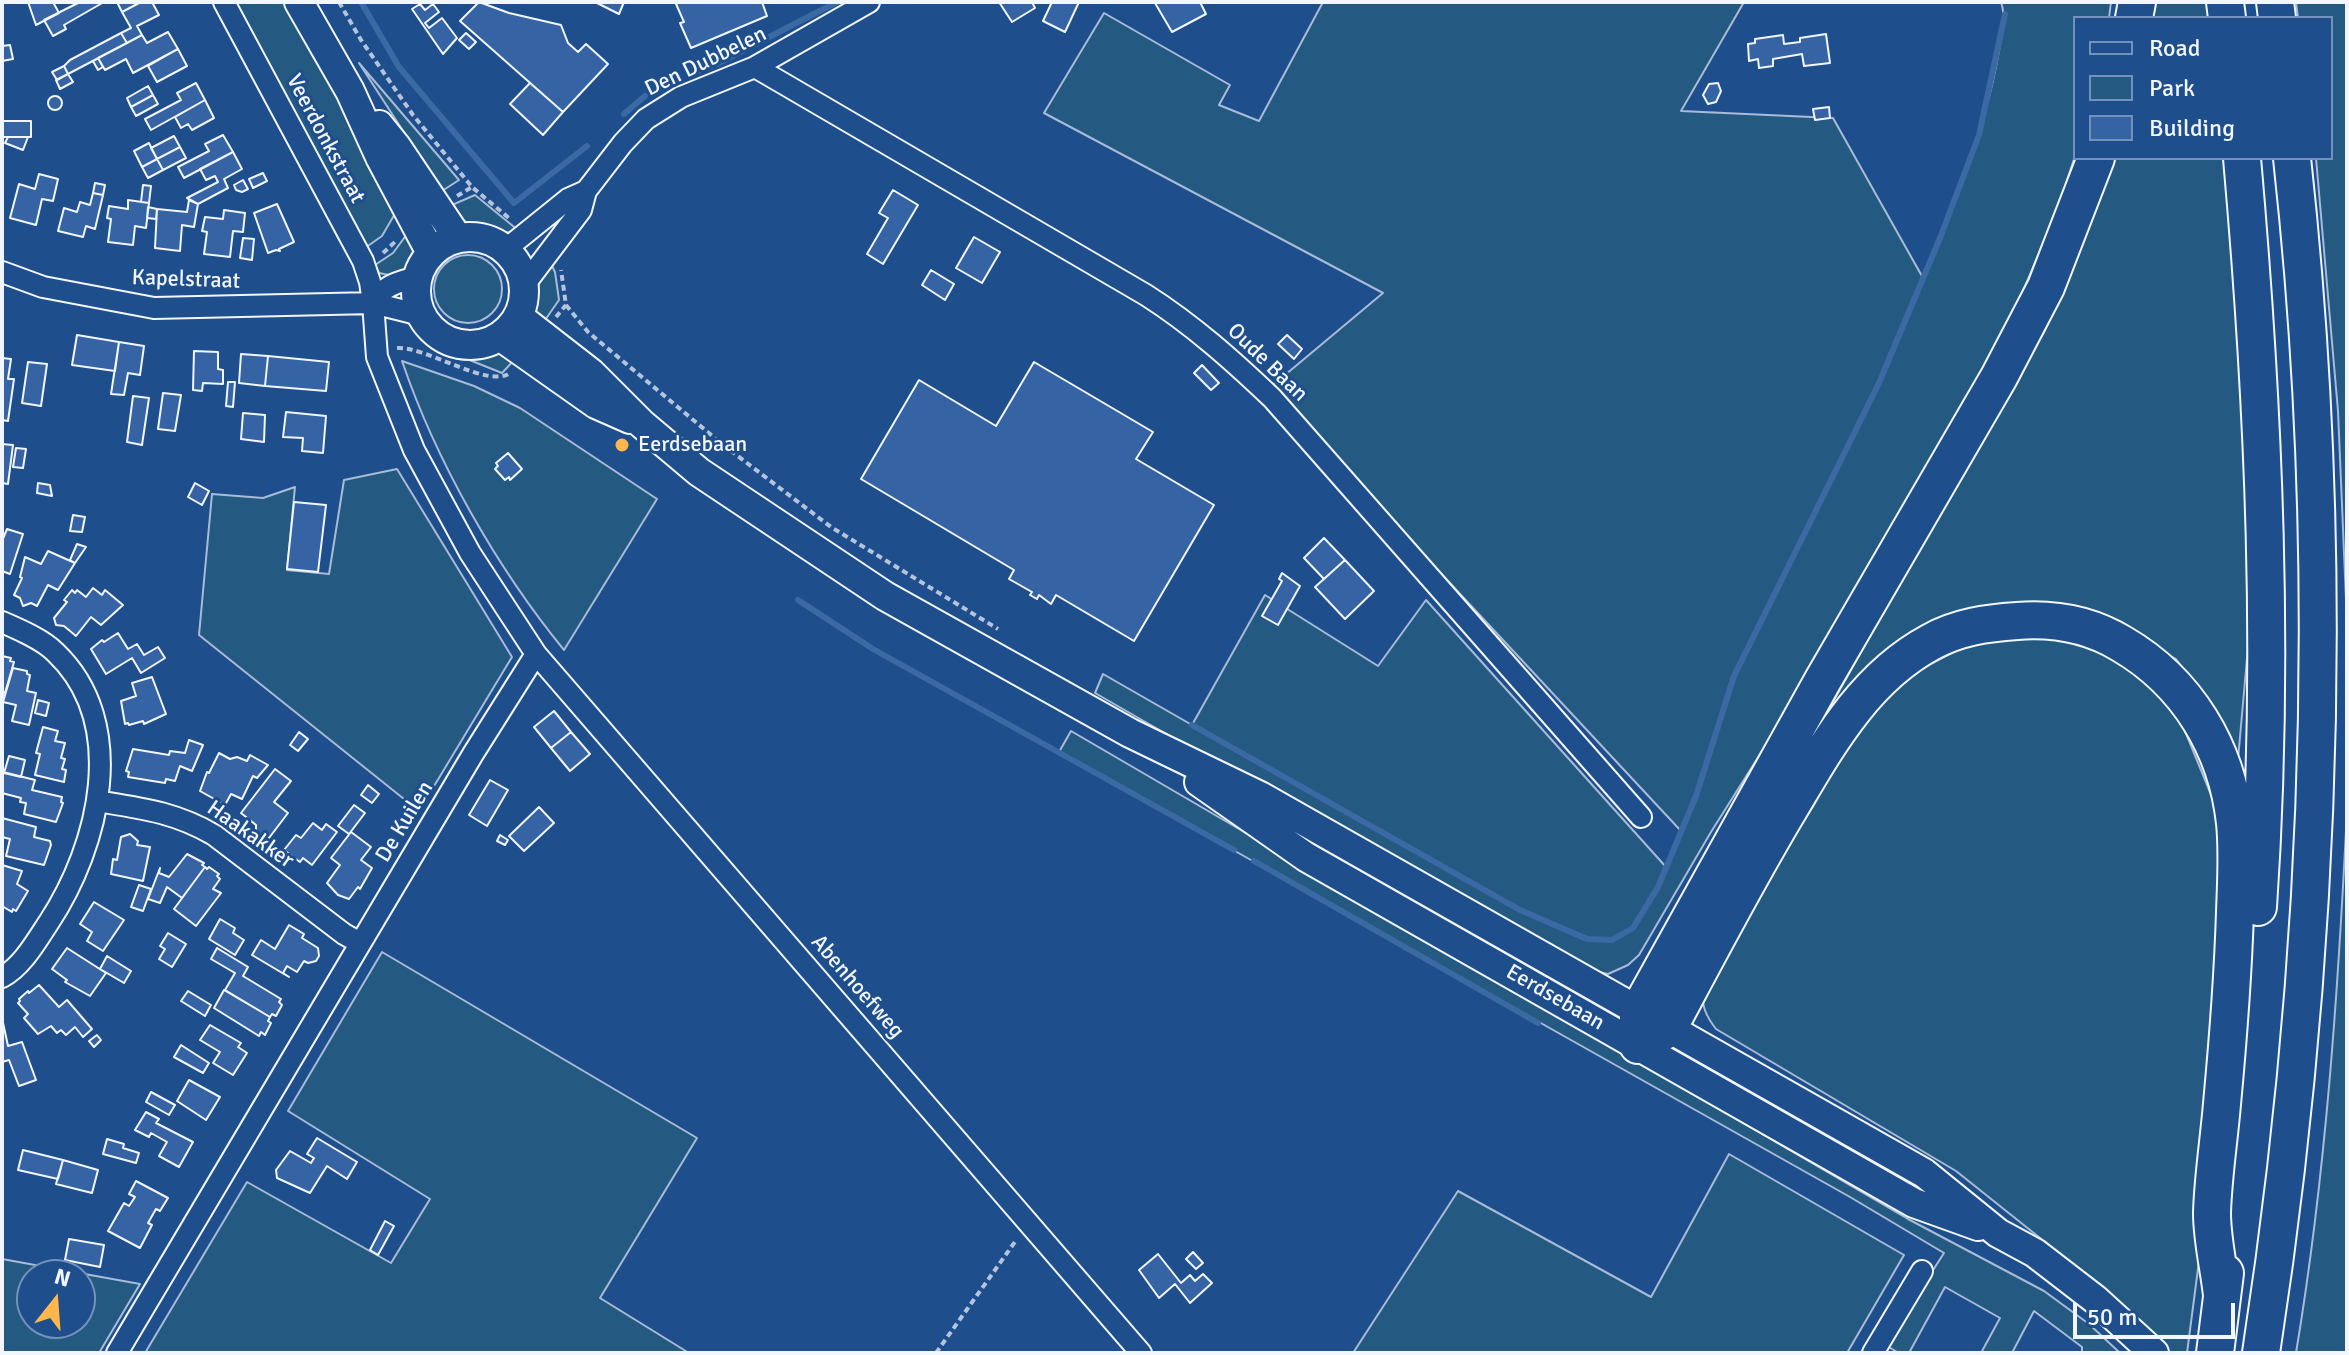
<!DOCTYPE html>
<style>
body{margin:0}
#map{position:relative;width:2349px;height:1355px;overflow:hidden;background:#1f4e8c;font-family:Signika,sans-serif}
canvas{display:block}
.frame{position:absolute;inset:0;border:4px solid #f2f6ff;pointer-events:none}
.legend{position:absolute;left:2073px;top:16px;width:260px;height:144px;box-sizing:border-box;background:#1f4e8c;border:2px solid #7391ba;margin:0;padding:10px 14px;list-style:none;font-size:24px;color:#f2f6ff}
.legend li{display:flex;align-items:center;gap:16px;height:40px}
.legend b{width:40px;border:2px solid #7391ba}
.north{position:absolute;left:16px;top:1259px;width:80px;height:80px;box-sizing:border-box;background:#1f4e8c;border:2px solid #7391ba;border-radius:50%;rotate:17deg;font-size:22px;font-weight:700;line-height:32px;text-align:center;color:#f2f6ff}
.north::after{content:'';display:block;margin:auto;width:28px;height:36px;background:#ffb74d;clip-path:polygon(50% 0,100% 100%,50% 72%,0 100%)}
.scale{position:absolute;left:2073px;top:1303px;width:162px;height:36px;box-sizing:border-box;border:4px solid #f2f6ff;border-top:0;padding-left:10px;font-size:24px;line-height:28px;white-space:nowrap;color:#f2f6ff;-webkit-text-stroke:6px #1f4e8c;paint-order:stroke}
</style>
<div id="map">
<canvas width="2349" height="1355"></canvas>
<div class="frame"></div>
<ul class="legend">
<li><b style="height:10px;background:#1f4e8c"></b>Road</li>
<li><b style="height:22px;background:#245a82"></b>Park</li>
<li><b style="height:22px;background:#3563a3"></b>Building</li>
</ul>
<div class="north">N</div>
<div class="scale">50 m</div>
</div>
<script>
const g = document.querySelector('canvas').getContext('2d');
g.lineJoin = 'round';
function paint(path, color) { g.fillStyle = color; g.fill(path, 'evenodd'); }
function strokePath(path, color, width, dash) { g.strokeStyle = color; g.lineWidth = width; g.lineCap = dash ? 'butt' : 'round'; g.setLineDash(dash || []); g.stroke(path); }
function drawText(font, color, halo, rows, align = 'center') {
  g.font = font + ' Signika,sans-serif'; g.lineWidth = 6; g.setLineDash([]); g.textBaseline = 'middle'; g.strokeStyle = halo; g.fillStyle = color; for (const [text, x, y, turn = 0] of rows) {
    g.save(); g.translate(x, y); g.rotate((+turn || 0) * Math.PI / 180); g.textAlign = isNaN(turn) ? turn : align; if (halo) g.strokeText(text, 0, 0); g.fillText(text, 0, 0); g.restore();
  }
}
const green = new Path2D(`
 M230 2H285L400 205 382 236 365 248Z
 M1323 2H1744L1681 111 1833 118 1923 278C1953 206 1984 134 1998 56 2001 38 2007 20 2001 2H2111L2109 18H2075V156L2057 211 2012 317 1976 387 1817 664 1711 832 1639 955 1628 965 1608 974 1570 966 1095 693 1103 674 1192 725 1265 595 1378 666 1426 600 1666 867 1681 831 1420 551 1273 385 1383 293 1044 113 1104 13 1230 85 1219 105 1259 121Z
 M2156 2H2208L2210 18H2153Z
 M2296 2H2347V623L2338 411 2316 158H2331V18H2298Z
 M359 63 459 180 442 191Z
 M2114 158H2225L2257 546 2236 782 2212 710 2176 659 2115 625 1952 618 1790 779 1971 455 2044 332 2062 294Z
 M475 195 519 231C511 235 478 229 469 225 463 221 457 211 452 205Z
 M413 226 417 252 406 273 394 276 379 273 375 265 393 253Z
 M434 289a34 34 0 1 1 68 0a34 34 0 1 1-68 0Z
 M550 262 555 272 559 300 543 323 532 310 534 288Z
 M500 348 517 357 502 373 457 355H480Z
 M402 361 474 386 520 408 657 499 564 650C497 568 436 461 402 361Z
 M397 469 512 657 419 811 199 635 212 494 263 498 295 487 287 570 329 574 344 480Z
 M2011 636 2056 637 2104 652 2147 681 2183 726 2214 802 2227 889 2199 1261 2187 1353H2167L2099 1285 1956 1171 1716 1029C1706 1016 1702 1007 1702 990L1829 770 1876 705 1917 671 1969 644Z
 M1071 731 1908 1219 2044 1291 2089 1324 2120 1353H2082V1347L2034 1311 2012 1353H1981L2000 1318 1945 1287 1909 1353H1899L1885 1345 1944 1253 1850 1197 1059 752Z
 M2347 811V1353H2296C2326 1173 2338 992 2347 811Z
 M382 952 697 1138 600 1298 689 1353H145L247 1182 391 1263 430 1199 288 1111Z
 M1729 1154 1904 1255 1847 1353H1353L1458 1191 1651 1297Z
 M2 1259 140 1284 99 1353H2ZM32 1275H80V1323H32Z`);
const stream = new Path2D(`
 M361 2 399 67 514 203 587 146
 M717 64 837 2
 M696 72 710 67
 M624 114 645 96
 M798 600 873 649 1234 850
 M1192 725 1520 910 1587 939 1612 940 1633 928 1658 887 1696 796 1734 676 1879 383 1940 238 1979 135 2005 14
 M1254 861 1538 1023`);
const building = new Path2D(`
 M28 2H53L59 13 36 25Z
 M80 2H104L64 25 66 29 53 36 44 20Z
 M117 2H141L122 12Z
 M141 2H152L159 15 137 26 142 35 127 43 121 33 131 28 122 12Z
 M479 2 509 13 561 25 568 43 578 52 586 44 608 64 563 112 460 21Z
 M595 2H624L619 14Z
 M680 2H762L767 16 691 48 680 23 684 22 676 4Z
 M999 2H1032L1035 8 1012 22Z
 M1052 2H1079L1065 32 1043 21Z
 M1200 2 1206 14 1172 32 1155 3Z
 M420 4 425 10 433 4 439 12 425 23 429 28 442 18 457 38 443 54 412 9Z
 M168 32 178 49 133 73 126 59 105 70 98 58 142 35 147 43Z
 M121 33 127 43 68 74 64 66 70 60Z
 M466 33 476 42 469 49 459 40Z
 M1826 34 1830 63 1804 66 1802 54 1773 59V66L1759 68 1758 59 1749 61 1748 44 1755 43V39L1783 35 1784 44 1800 42V38Z
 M10 45 13 59 2 61V46Z
 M178 49 187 66 157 82 148 66Z
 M98 58 103 67 98 70 93 61Z
 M64 66 68 74 57 80 52 72Z
 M68 74 73 82 60 89 56 80Z
 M196 83 205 100 151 130 145 119 181 100 177 93Z
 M530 83 563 112 543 135 510 104Z
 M1718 83 1721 91 1716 102 1708 104 1703 95 1709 84Z
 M148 86 153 95 131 107 127 98Z
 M153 95 158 104 136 116 131 107Z
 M48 103a7 7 0 1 1 14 0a7 7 0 1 1-14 0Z
 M205 100 214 118 192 130 188 124 181 128 175 117Z
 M1829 107 1830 118 1815 120 1813 109Z
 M2 121H31V137H2Z
 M223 135 233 152 184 178 178 167 209 151 205 144Z
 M174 136 180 147 157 159 151 148Z
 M8 137H28L23 150 5 143Z
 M149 143 157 159 142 167 134 151Z
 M180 147 186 158 163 170 157 159Z
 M233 152 242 169 224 179 228 188 198 204 187 198 218 182 215 176 206 180 200 169Z
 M157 159 163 170 148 178 142 167Z
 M263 173 267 181 253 188 249 179Z
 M39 174 58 179 53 201 42 199 36 225 10 218 19 184 35 189Z
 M243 180 248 189 242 192 236 190 234 185Z
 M95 183 105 185 103 195 93 193Z
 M143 185 151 186 149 203 141 202Z
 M893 190 918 205 883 264 867 254 888 218 879 213Z
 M93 193 103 195 95 229 86 226 83 237 58 231 64 208 77 212 80 202 90 205Z
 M128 200 149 203 146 228 135 226 133 245 108 242 111 219 107 218 109 206 128 209Z
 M189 200 198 204 194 227 182 225 180 251 155 248 157 209 187 212Z
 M277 204 294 242 279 249 280 251 276 250 268 253 254 213Z
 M148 207 157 209 156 219 147 218Z
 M224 210 245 213 243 232 233 231 230 257 204 254 207 232 202 231 205 217 223 219Z
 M974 237 1000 252 982 283 956 268Z
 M243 238 254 239 252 260 240 258Z
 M931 270 954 284 945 300 922 285Z
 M77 335 119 342 115 371 72 365Z
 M1287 335 1302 349 1294 359 1278 344Z
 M119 342 144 346 140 375 128 373 124 395 111 394Z
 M194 351 218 352V369L223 370V384L203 383 202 391 193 390Z
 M241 354 268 356 265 386 239 383Z
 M268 356 329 362 326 391 265 386Z
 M2 358 11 359 8 379H14L8 421 2 420Z
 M28 362 47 364 41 406 22 403Z
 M1034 362 1153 432 1136 459 1214 505 1134 641 1056 595 1051 604 1039 595 1037 599 1030 595 1032 592 1009 579 1014 570 861 479 919 380 996 426Z
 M1202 365 1219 383 1211 390 1194 373Z
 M228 382H235L233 407 226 406Z
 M163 393 181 395 175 431 158 429Z
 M133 396 149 398 142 445 127 442Z
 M286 412 326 416 323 453 302 451 303 438 283 437Z
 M243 413 265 415 264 442 241 439Z
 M2 444 13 445 8 484 2 483Z
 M16 448 26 449 23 468 13 467Z
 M508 453 522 469 510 480 509 477 505 480 495 469 498 466 496 463Z
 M38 483 50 485 52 496 37 493Z
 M195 483 209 491 202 505 188 497Z
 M294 502 326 505 318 572 287 569Z
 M73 515 85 517 82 532 70 531Z
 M7 529 23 534 10 574 2 571V541Z
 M1324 538 1345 560 1324 579 1304 558Z
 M77 544 86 547 75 563 70 560Z
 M48 551 75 563 58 590 48 585 37 606 31 603 23 606 20 598 14 595 22 578 20 577 25 557 41 564Z
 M1345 560 1374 591 1345 619 1315 587Z
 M1282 573 1300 586 1278 625 1262 616 1282 581 1279 579Z
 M93 588 102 595 105 590 123 605 101 625 91 617 76 636 64 626 56 625 54 618 67 602 64 600 72 590 75 593 77 590 86 597Z
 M118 633 128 649 137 644 144 655 158 647 165 658 141 673 132 658 106 674 91 649 102 640 104 642Z
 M2 656 11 658 10 661 14 662 5 693 2 692Z
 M13 668 27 671V674L30 675 27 691 36 693 29 725 12 721 16 705 3 702Z
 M152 677 166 714 144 724 143 721 129 725 128 723 125 724 121 701 136 696 132 683Z
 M38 700 49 703 46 716 35 713Z
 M554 711 571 732 551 748 534 727Z
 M43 727 58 731 55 741 65 743 61 758 65 759 62 769 66 770 64 782 35 775 40 754 36 753Z
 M299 732 308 739 298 751 290 745Z
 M571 732 590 754 570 771 551 748Z
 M189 740 203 745 192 771 180 766 175 781 166 779 165 783 128 777 129 772 126 771 133 749 169 755 170 751 185 753Z
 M219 753 230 759 237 757 247 761 250 755 268 765 257 778 253 776 242 799 231 794 225 805 200 791 207 772 209 773Z
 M9 756 25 760 21 777 4 773Z
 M275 769 291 781 274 802 288 813 269 838 266 836 264 839 256 832V825L241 813Z
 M3 772 35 780 32 790 62 797 61 802 63 803 56 822 24 814 26 803 20 802 21 798 2 793Z
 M490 780 508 790 487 826 469 815Z
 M368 785 379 794 372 803 361 795Z
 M354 805 365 813 349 834 338 826Z
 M539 807 554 823 524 851 509 836Z
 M2 818 36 827 34 837 50 841 51 845 44 865 6 856 10 839 2 837Z
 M313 823 322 830 326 824 337 832 312 865 303 858 300 862 284 850 296 835 301 838Z
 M351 832 371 847 361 860 372 868 360 889 358 887 349 899 338 895 327 883 340 865 331 858Z
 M130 834 138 841 137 845 150 847 143 881 111 874 113 859 117 860 121 837Z
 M500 835 508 840 505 845 497 841Z
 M187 854 204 863 202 865 205 867 182 898 167 887 160 903 148 899 160 868 159 873 169 877Z
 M2 865 22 871 17 884 28 891 16 911 13 909 12 912 2 906Z
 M205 867 207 869 209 867 219 874 217 876 220 879 213 889 221 893 196 926 174 909Z
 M139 885 151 889 143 911 131 907Z
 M94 902 124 920 103 951 87 941 92 932 80 924Z
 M220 919 235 928 233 933 244 940 235 955 209 939Z
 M289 925 304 934 302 938 318 948 319 956 316 961 308 963 304 961 297 972 287 966 283 973 289 977 252 955 261 940 275 949Z
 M168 933 186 944 172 967 159 959 165 949 160 946Z
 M67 948 106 973 90 996 65 982 67 980 52 969Z
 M217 948 248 967 243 976 281 999 279 1002 282 1005 276 1016 272 1014 270 1017 225 990 235 973 211 959Z
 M107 956 131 971 124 983 100 969Z
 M39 985 59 1007 67 1000 92 1029 83 1037 75 1027 66 1035 61 1030 57 1033 51 1026 38 1034 24 1018 28 1014 18 1003 20 1001 19 999 28 991 29 993Z
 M224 990 270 1017 268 1021 271 1023 265 1035 261 1032 259 1036 214 1008Z
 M188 991 211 1005 205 1016 181 1001Z
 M2 1018 8 1046 22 1042 36 1080 19 1086 9 1060 2 1062Z
 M210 1025 241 1043 238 1047 247 1053 233 1075 213 1063 220 1052 200 1040Z
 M97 1035 101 1040 94 1047 89 1041Z
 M181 1045 209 1063 203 1073 174 1057Z
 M189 1080 220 1097 206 1120 177 1101Z
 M151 1092 175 1105 169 1115 146 1102Z
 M146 1112 159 1119 156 1123 193 1142 179 1167 159 1156 167 1142 151 1133 149 1137 135 1130Z
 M317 1138 357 1162 347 1179 327 1166 310 1193 277 1178 276 1170 290 1151 311 1163 314 1158 307 1154Z
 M107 1139 124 1144 123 1148 139 1153 136 1163 103 1154Z
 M23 1150 63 1160 58 1179 18 1170Z
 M63 1160 98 1170 92 1193 56 1184Z
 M136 1181 168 1198 160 1211 156 1209 148 1223 152 1225 140 1248 108 1231 124 1203 129 1206 135 1197 129 1194Z
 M385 1221 394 1226 378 1255 370 1250Z
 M69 1239 104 1245 100 1267 65 1260Z
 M1193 1252 1203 1263 1196 1269 1186 1259Z
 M1158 1254 1181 1283 1190 1275 1195 1281 1203 1274 1212 1283 1190 1303 1175 1284 1159 1298 1139 1270Z`);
const path = new Path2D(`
 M339 2 361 40 413 115 472 187 510 219
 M457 196 472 187
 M383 253 397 240
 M566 305 588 332 722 444 831 527 998 629
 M556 317 566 305 561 270
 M397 348C426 346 488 389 510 373
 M936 1353 1017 1239`);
const minor = new Path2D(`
 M224 2 363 261 370 282 373 303 377 357 414 450 470 553 536 654 1141 1353
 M755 67 1146 295C1193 325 1232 360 1272 398L1641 817
 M506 249 568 199 586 191
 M2 272 43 287 154 308 373 303 421 315
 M525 284 581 210 586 191 623 143 646 119 681 97 755 67 869 2
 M373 303C383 285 399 282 417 277
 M2 622C18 629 42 639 55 652 130 723 99 846 49 922 37 940 22 967 2 977
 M97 801C140 808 175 812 214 835L344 934 360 943
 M117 1353 473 754 536 654
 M1873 1353 1922 1271`);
const secondary = new Path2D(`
 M299 2 350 91 380 157 431 253
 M379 125 396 146 457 237
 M416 291a54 54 0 1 1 108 0a54 54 0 1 1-108 0Z
 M519 317 591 373 642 424 699 472 885 596 1130 733 1260 796 1924 1173 1998 1233 2035 1253 2096 1300 2154 1353
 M501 337 596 404 630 419
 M1199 782 1306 857 1914 1203 1978 1226`);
const motorway = new Path2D(`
 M2225 2 2227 18
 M2275 2 2277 18
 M2134 18 2137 2
 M2096 158 2046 287 1999 377 1823 680 1638 1012V1045L1668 1029C1708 954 1747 879 1791 806 1828 744 1864 678 1931 642 1958 627 1987 623 2017 621 2055 618 2089 624 2122 644 2187 682 2227 748 2235 823 2238 852 2236 882 2235 912 2233 976 2228 1040 2222 1104 2219 1140 2213 1177 2212 1213 2212 1240 2219 1268 2222 1295
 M2242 158C2264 407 2275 658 2258 907
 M2215 1353 2225 1273
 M2261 1353C2322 958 2336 556 2292 158`);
const markers = [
 [622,445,8,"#ffb74d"]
];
const streetNames = [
 ["Den Dubbelen",706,62,-26],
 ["Veerdonkstraat",325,139,62],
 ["Kapelstraat",186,280,2],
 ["Oude Baan",1267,363,44],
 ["De Kuilen",405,822,-59],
 ["Haakakker",250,835,35],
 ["Abenhoefweg",857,987,49],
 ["Eerdsebaan",1555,998,30]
];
const poiNames = [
 ["Eerdsebaan",638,445]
];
paint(green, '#245a82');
strokePath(green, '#a8bbd7', 2);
strokePath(stream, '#3b69a3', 6);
paint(building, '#3563a3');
strokePath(building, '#f2f6ff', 2);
strokePath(minor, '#f2f6ff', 24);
strokePath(secondary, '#f2f6ff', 32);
strokePath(motorway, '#f2f6ff', 40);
strokePath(path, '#b3c4dc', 4, [6, 4]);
strokePath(minor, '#1f4e8c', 20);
strokePath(secondary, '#1f4e8c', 28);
strokePath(motorway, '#1f4e8c', 36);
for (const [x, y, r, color] of markers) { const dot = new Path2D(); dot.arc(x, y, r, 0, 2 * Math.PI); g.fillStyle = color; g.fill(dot); strokePath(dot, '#1f4e8c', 3); }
drawText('22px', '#f2f6ff', '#1f4e8c', streetNames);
drawText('22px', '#f2f6ff', '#1f4e8c', poiNames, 'left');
</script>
